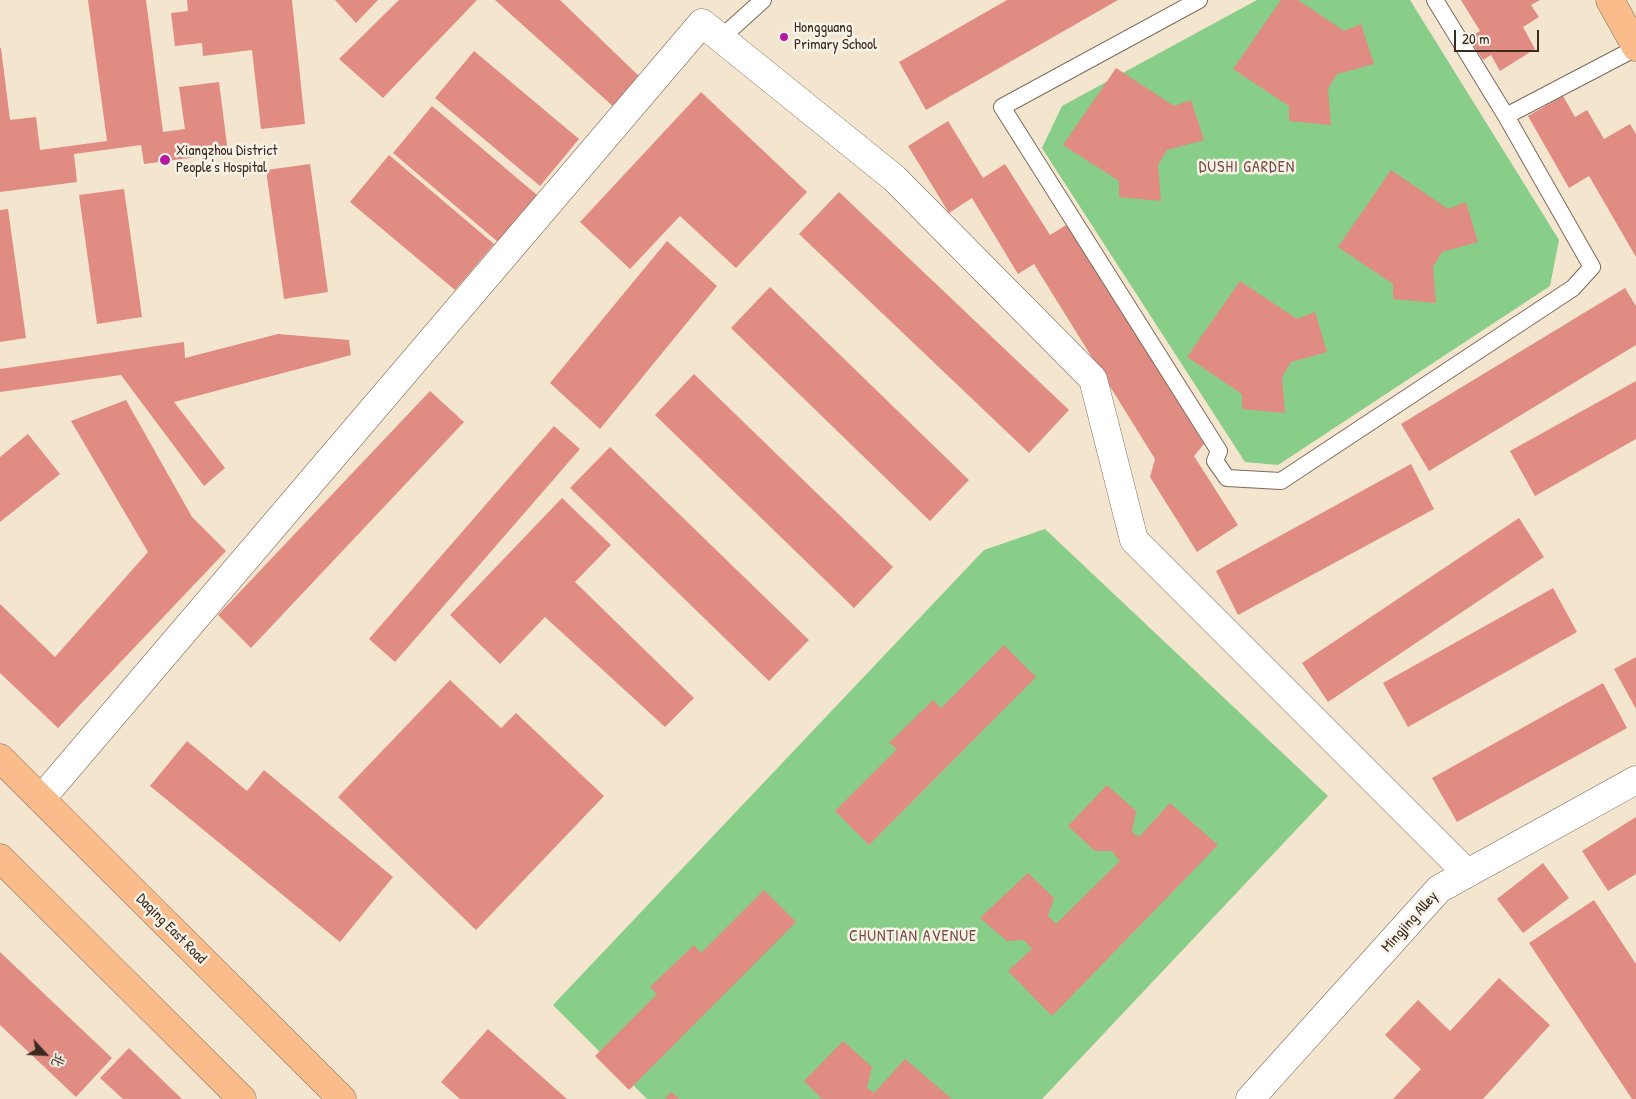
<!DOCTYPE html>
<meta charset="utf-8">
<style>
body{margin:0}
#map{position:relative;width:1636px;height:1099px;overflow:hidden;background:#f4e5ce;font-family:"Patrick Hand","LXGW WenKai TC",sans-serif}
canvas{display:block}
.north{position:absolute;left:20px;top:1029px;width:50px;height:50px;-webkit-text-stroke:4px #f7f3e8;paint-order:stroke;rotate:115deg;font-size:14px;font-weight:700;line-height:20px;text-align:center;color:#3b2a1e}
.north::after{content:'';display:block;margin:auto;width:18px;height:22px;background:#3b2a1e;clip-path:polygon(50% 0,100% 100%,50% 72%,0 100%)}
.scale{position:absolute;left:1454px;top:30px;width:85px;height:22px;box-sizing:border-box;border:2px solid #3b2a1e;border-top:0;padding-left:6px;font-size:15px;line-height:18px;white-space:nowrap;color:#3b2a1e;-webkit-text-stroke:4px #f7f3e8;paint-order:stroke}
</style>
<div id="map">
<canvas width="1636" height="1099"></canvas>
<div class="north">北</div>
<div class="scale">20 m</div>
</div>
<script>
const g = document.querySelector('canvas').getContext('2d');
g.lineJoin = 'round';
function paint(path, color) { g.fillStyle = color; g.fill(path, 'evenodd'); }
function strokePath(path, color, width, dash) { g.strokeStyle = color; g.lineWidth = width; g.lineCap = dash ? 'butt' : 'round'; g.setLineDash(dash || []); g.stroke(path); }
function drawText(font, color, halo, rows, align = 'center') {
  g.font = font + ' "Patrick Hand",sans-serif'; g.lineWidth = 5; g.setLineDash([]); g.textBaseline = 'middle'; g.strokeStyle = halo; g.fillStyle = color; for (const [text, x, y, turn = 0] of rows) {
    g.save(); g.translate(x, y); g.rotate((+turn || 0) * Math.PI / 180); g.textAlign = isNaN(turn) ? turn : align; if (halo) g.strokeText(text, 0, 0); g.fillText(text, 0, 0); g.restore();
  }
}
const green = new Path2D(`
 M1257 0H1410L1559 240 1550 286 1278 465 1245 462 1042 148 1062 106Z
 M1045 529 1328 796 1042 1099H647L553 1005 984 550Z`);
const building = new Path2D(`
 M88 0H146L163 132 185 129 179 87 219 82 228 153 144 164 141 145 74 154 77 182 0 192V48H1L10 120 36 117 40 150 107 141Z
 M187 0H292L305 124 261 129 252 50 203 56 202 43 175 46 171 13 188 11Z
 M335 0H378L356 23Z
 M399 0H477L383 98 339 59Z
 M495 0H560L643 80 616 109Z
 M1007 0H1118L926 110 899 62Z
 M1281 0H1298L1344 31 1361 24 1374 64 1337 74 1328 89 1331 125 1289 121V106L1233 69Z
 M1461 0H1540L1531 5 1539 17 1523 27 1535 49 1500 71 1491 55 1483 60 1469 38 1480 31Z
 M474 51 579 139 540 186 435 98Z
 M1116 68 1174 106 1191 100 1204 140 1167 150 1158 165 1161 201 1119 197V181L1063 145Z
 M701 92 807 192 736 268 680 216 630 269 580 222Z
 M1563 96 1575 117 1587 110 1604 139 1630 124 1636 134V257L1589 176 1569 188 1528 116Z
 M432 106 537 195 498 242 393 153Z
 M948 121 983 178 1005 164 1050 235 1068 224 1204 444 1194 456 1238 525 1197 552 1150 477 1155 459 1034 264 1018 274 972 198 949 213 908 146Z
 M389 155 494 244 455 290 350 202Z
 M310 164 328 292 284 299 266 170Z
 M1391 170 1448 209 1466 202 1478 242 1442 252 1433 267 1436 303 1393 299V284L1338 247Z
 M124 189 142 317 97 324 79 195Z
 M839 192 1069 410 1029 453 799 234Z
 M8 209 26 338 0 342V210Z
 M667 241 717 286 600 429 550 383Z
 M1240 281 1297 319 1315 312 1327 352 1291 362 1282 377 1285 413 1242 409V394L1187 357Z
 M770 287 969 480 930 521 731 328Z
 M1625 288 1636 306V345L1429 471 1401 424Z
 M278 334 349 340 351 355 174 402 225 468 204 486 121 375 0 392V369L184 342 185 358Z
 M694 374 893 567 854 608 655 415Z
 M1636 381V439L1535 496 1510 451Z
 M430 391 464 422 251 648 218 615Z
 M126 400 192 517 226 551 58 728 0 673V604L55 657 148 552 71 421Z
 M554 426 580 449 395 662 369 639Z
 M28 434 60 474 0 522V457Z
 M610 447 809 640 769 681 570 488Z
 M1411 464 1434 509 1238 615 1216 571Z
 M562 498 611 545 575 582 694 698 665 727 545 617 500 664 450 615Z
 M1519 518 1544 557 1328 702 1302 663Z
 M1553 588 1577 632 1408 727 1383 683Z
 M1004 645 1036 677 869 845 835 811 897 749 889 743 933 700 941 708Z
 M1636 657V709L1614 669Z
 M450 680 501 728 516 713 604 796 476 930 338 797Z
 M1603 683 1627 728 1457 822 1432 778Z
 M187 741 247 791 264 770 393 877 340 942 150 786Z
 M1107 785 1136 811 1132 832 1139 837 1170 803 1218 845 1052 1016 1008 971 1032 949 1024 940 1007 941 980 918 1028 873 1054 898 1048 916 1056 924 1120 861 1112 851H1095L1068 826Z
 M1636 817V874L1608 891 1582 851Z
 M1543 863 1569 898 1523 933 1497 899Z
 M764 890 796 922 629 1090 595 1056 657 994 650 987 694 945 701 953Z
 M1594 900 1636 964V1099H1632L1529 943Z
 M0 952 112 1058 76 1097 0 1025Z
 M1499 978 1550 1025 1483 1099H1393L1421 1069 1385 1035 1418 1000 1450 1031Z
 M488 1029 567 1099H460L441 1082Z
 M843 1041 872 1067 867 1088 874 1093 905 1059 952 1099H822L804 1081Z
 M129 1048 182 1099H123L100 1078Z
 M671 1092 680 1099H665Z`);
const service = new Path2D(`
 M1199 0 1002 107 1219 451 1215 461 1227 478 1281 481 1573 288 1592 267 1506 116 1636 48
 M1435 0 1506 116
 M721 38 763 0`);
const minor = new Path2D(`
 M41 799 702 23 894 178 1093 379 1134 540 1467 873
 M1250 1099 1439 889 1636 780`);
const primary = new Path2D(`
 M1610 0 1636 47
 M0 758 342 1099
 M0 858 242 1099`);
const markers = [
 [784,37,5,"#b5179e"],
 [165,160,6,"#b5179e"]
];
const poiNames = [
 ["Hongguang",794,28],
 ["Primary School",794,45],
 ["Xiangzhou District",176,151],
 ["People's Hospital",176,168]
];
const streetNames = [
 ["Mingjing Alley",1410,922,-48],
 ["Daqing East Road",171,929,45]
];
const neighbourhoodNames = [
 ["DUSHI GARDEN",1247,168],
 ["CHUNTIAN AVENUE",913,937]
];
paint(green, '#88cd88');
paint(building, '#e08c83');
strokePath(service, '#7c6b5c', 18);
strokePath(minor, '#7c6b5c', 29);
strokePath(primary, '#7c6b5c', 29);
strokePath(service, '#fff', 16);
strokePath(minor, '#fff', 28);
strokePath(primary, '#f9bc8a', 28);
for (const [x, y, r, color] of markers) { const dot = new Path2D(); dot.arc(x, y, r, 0, 2 * Math.PI); g.fillStyle = color; g.fill(dot); strokePath(dot, '#f7f3e8', 2); }
drawText('15px', '#3b2a1e', '#f7f3e8', poiNames, 'left');
drawText('15px', '#3b2a1e', '#f7f3e8', streetNames);
g.letterSpacing = '1px';
drawText('16px', '#754c41', '#f7f3e8', neighbourhoodNames);
g.letterSpacing = '0px';
</script>
